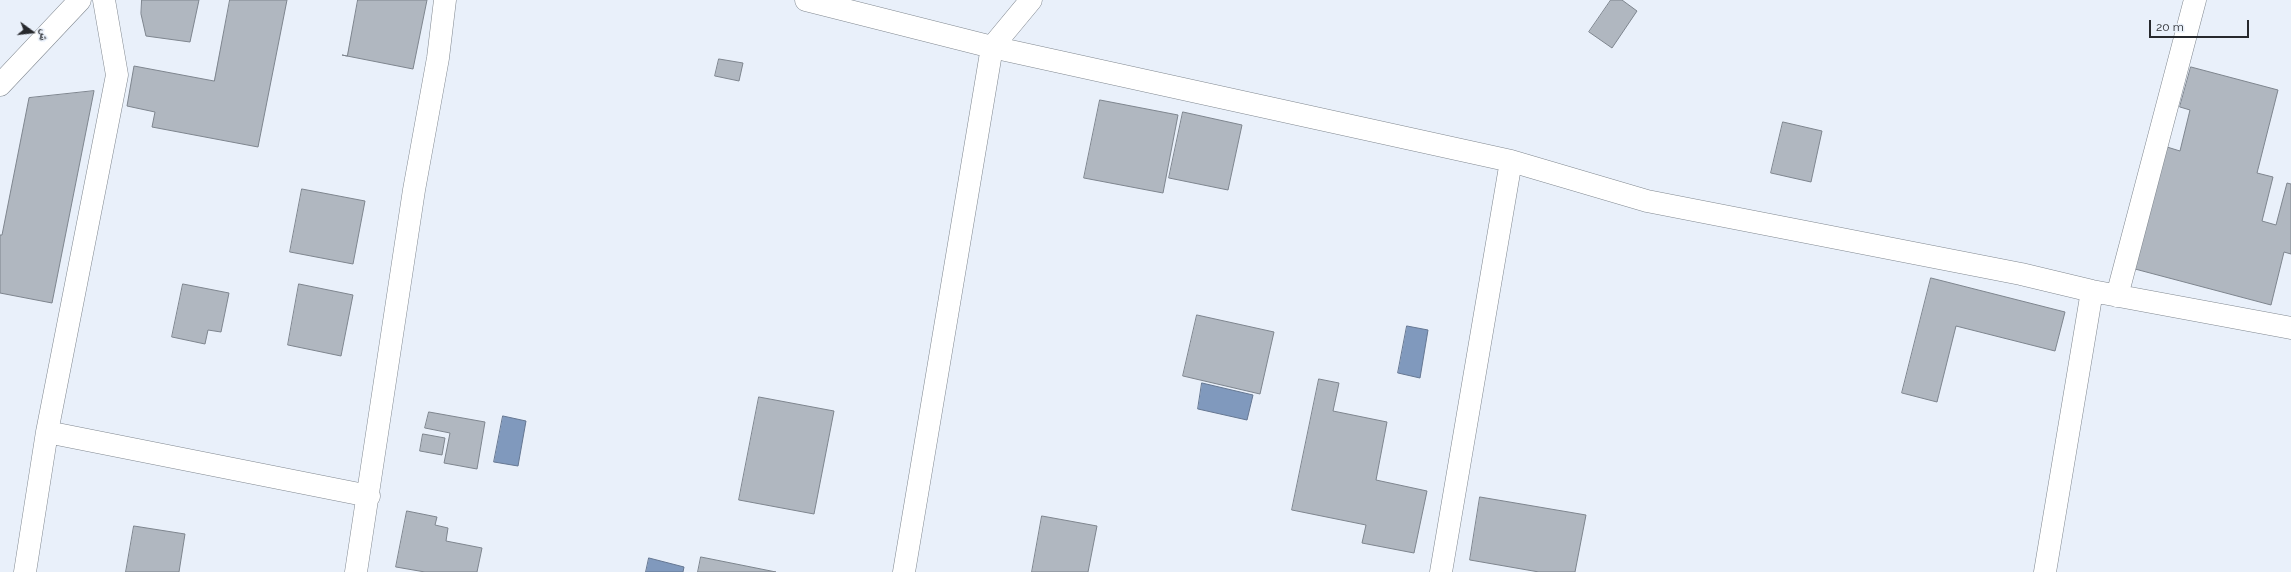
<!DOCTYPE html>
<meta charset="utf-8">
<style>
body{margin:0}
#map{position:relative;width:2291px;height:572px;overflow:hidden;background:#e9f0fa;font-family:Raleway,"Noto Naskh Arabic",sans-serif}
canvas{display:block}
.north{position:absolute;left:12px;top:12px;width:40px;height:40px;-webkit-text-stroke:3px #e9f0fa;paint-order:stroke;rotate:105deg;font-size:11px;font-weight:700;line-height:16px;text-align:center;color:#27292d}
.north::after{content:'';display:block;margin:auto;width:14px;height:18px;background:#27292d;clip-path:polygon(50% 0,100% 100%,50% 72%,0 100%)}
.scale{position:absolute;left:2149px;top:20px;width:100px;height:18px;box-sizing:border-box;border:2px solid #27292d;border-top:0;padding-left:5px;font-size:12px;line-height:14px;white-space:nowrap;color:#27292d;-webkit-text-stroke:3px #e9f0fa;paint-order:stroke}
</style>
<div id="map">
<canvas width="2291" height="572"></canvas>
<div class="north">ش</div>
<div class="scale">20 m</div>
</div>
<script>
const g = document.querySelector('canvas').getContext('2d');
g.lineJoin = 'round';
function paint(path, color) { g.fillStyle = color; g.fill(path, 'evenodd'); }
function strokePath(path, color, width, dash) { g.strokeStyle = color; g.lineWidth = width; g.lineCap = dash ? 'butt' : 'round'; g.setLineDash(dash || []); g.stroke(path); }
const water = new Path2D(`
 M1407 326 1428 330 1420 378 1398 373Z
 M1202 383 1253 395 1247 420 1198 409Z
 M503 416 526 421 518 466 494 462Z
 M649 558 684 567 683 572H646Z`);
const building = new Path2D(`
 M142 0H199L190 42 146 36 141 14Z
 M230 0H287L258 147 152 127 155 112 127 106 134 66 214 81Z
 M358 0H427L413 69 342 55 347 56Z
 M1611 0H1622L1637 11 1612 48 1589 32Z
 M719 59 743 63 739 81 715 76Z
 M2191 67 2278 90 2257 173 2273 177 2262 221 2276 225 2287 183 2291 184V254L2284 252 2271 305 2135 269 2167 147 2180 151 2190 110 2180 107Z
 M94 91 52 303 0 293V235H2L29 98Z
 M1100 100 1178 115 1163 193 1084 178Z
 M1183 112 1242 125 1228 190 1169 178Z
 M1783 122 1822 131 1811 182 1771 173Z
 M302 189 365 201 353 264 290 252Z
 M1931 278 2065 312 2055 351 1956 326 1937 402 1902 393Z
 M183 284 229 293 221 332 208 330 205 344 172 337Z
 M299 284 353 295 341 356 288 345Z
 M1197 315 1274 332 1260 394 1183 376Z
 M1319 379 1339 383 1333 411 1387 422 1376 480 1427 491 1414 553 1362 543 1366 525 1292 510Z
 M759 397 834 411 814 514 739 500Z
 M429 412 485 422 477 469 444 463 450 433 425 428Z
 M423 434 445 438 442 455 420 451Z
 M1480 497 1586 515 1575 572H1539L1470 560Z
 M407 511 437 517 435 525 448 528 446 541 482 548 477 572H425L396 567Z
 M1042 516 1097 526 1088 572H1032Z
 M134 526 185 534 179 572H126Z
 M701 557 776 572H698Z`);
const minor = new Path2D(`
 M806 0 992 47 1511 161 1647 201 2021 274 2092 291 2291 328
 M0 85 80 0
 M2117 296 2195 0
 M47 432 369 496
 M25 572 47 432 117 75 104 0
 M356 572 414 190 438 58 445 0
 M904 572 992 47 1031 0
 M1441 572 1511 161
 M2045 572 2092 291`);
paint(water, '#8099bd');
strokePath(water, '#657792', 1);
paint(building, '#b0b7c0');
strokePath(building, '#7e858e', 1);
strokePath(minor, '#818890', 23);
strokePath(minor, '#fff', 22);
</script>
